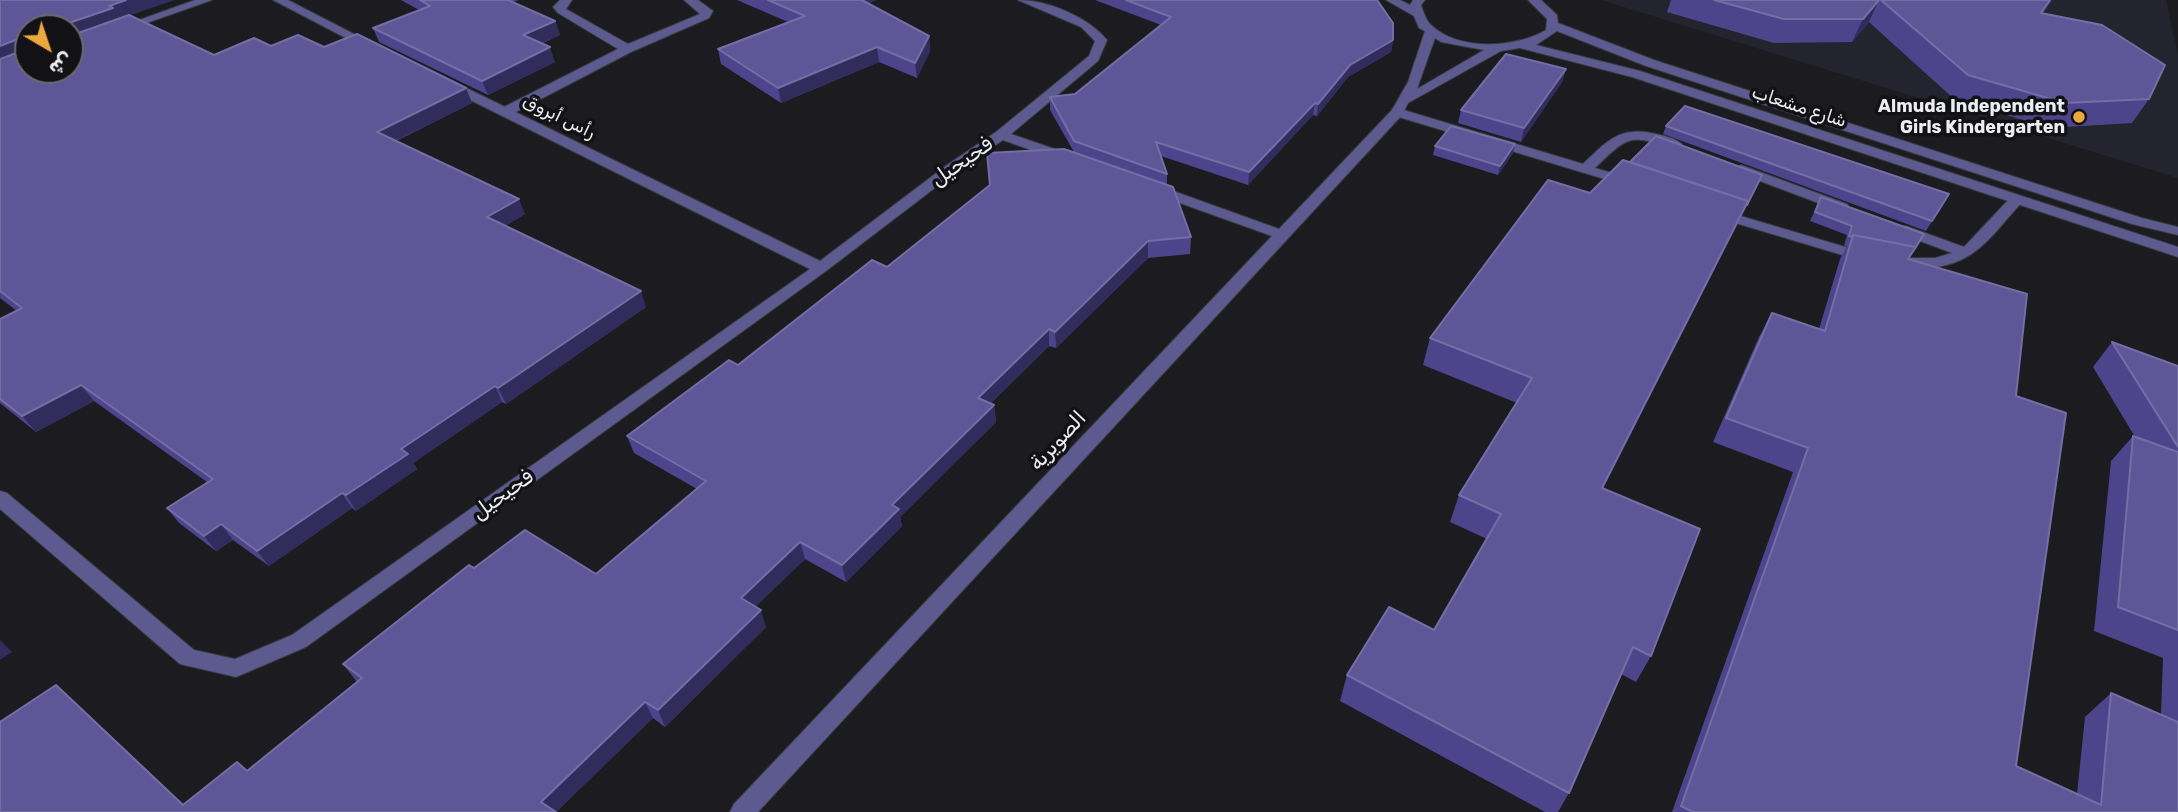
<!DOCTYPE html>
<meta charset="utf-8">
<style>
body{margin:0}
#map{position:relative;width:2178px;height:812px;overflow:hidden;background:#1b1b20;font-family:Rubik,"Noto Naskh Arabic",sans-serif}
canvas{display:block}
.north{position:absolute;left:14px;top:14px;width:70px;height:70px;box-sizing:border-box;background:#121216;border:2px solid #6a6a6e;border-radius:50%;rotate:141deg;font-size:19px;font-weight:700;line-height:28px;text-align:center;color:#edeef1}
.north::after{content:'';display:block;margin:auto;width:24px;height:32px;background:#eca93b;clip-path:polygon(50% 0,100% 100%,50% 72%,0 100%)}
</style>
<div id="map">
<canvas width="2178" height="812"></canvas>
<div class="north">ش</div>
</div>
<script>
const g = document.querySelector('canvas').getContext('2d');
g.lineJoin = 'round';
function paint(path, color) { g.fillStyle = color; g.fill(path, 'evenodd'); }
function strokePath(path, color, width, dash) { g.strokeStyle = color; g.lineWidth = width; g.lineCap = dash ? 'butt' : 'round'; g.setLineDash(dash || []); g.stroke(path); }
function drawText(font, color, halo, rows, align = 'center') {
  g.font = font + ' Rubik,"Noto Naskh Arabic",sans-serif'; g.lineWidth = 7; g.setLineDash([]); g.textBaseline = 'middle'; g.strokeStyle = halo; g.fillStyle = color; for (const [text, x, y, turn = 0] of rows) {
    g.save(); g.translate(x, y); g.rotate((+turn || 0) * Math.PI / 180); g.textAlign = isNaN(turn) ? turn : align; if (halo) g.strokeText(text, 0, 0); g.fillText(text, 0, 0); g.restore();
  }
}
const built = new Path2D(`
 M1601 0H2166L2178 56V178Z`);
const service = new Path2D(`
 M560 0H572L566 9 628 44 700 14 684 0H698L713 11 709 18 631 52 510 115H500V109L618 49 558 13 553 7Z
 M1397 108 1583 164C1607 141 1620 125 1656 134 1665 136 1675 138 1682 144L1675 148C1629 136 1631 133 1595 168L1636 180 1638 183 1631 187 1392 115V109Z
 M1741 165 1847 204 1849 207 1847 210H1837L1736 172 1734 169Z
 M2017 195 2024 199 2022 202C1989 238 1974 268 1920 268 1911 268 1901 270 1894 263L1902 258H1935L1952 253 1896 232 1894 229 1896 226H1906L1964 247 2012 196Z
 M1717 209 1869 254 1872 257 1864 262 1859 260 1712 216 1710 213 1712 210Z`);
const minor = new Path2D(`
 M195 0H212L124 31 114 29Z
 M273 0H288L379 47 369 50Z
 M1018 0C1048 0 1088 17 1107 40L1098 61 1011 134 1069 154V160H1059L1003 140 957 171 826 271 306 647 236 677 180 664 0 509V491L7 493 194 650 235 659 292 635 810 269 444 87V81H452L820 261 947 165 996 132 1089 56 1095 41 1081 27Z
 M1386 0H1400L1410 5 1413 0H1425L1421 5C1423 11 1426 20 1430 24 1458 52 1515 48 1546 30L1547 19 1528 0H1541L1557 15 1558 23 1654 60 2142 218 2178 227V235L2132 224 1646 66 1557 31 1536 45 1640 71 2178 247V257L1632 77 1520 48 1501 51 1408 103 1402 115 758 812H730L734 804 1272 236 1152 193V187H1162L1279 229 1392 110 1408 82 1425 31 1419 28 1414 16ZM1435 38 1441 42 1484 50 1417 89Z`);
const wall = new Path2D(`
 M0 0H174L129 15 214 55 271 46 324 47 466 88 472 103 396 141 525 214 505 226 646 307 506 404 502 402 413 463 417 469 356 511 352 508 269 566 233 540 216 551 179 523 167 508 207 482 94 401 36 432 0 403V319L17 311 0 298Z
 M401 0H519L513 2 555 21 560 35 541 44 555 62 488 95 379 42 373 28 419 10Z
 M737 0H876L868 3 929 36 930 51 917 78 879 62 781 103 721 64 718 49 788 22Z
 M1095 0H1377L1393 40 1391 52 1348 77 1317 116 1313 115 1248 185 1161 156 1167 174V185L1191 237 1190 254 1148 258 1056 348 1049 346 990 404 994 405 996 422 900 517 902 526 846 582 805 559 755 607 766 627 665 727 653 718 556 812 183 804 247 771 357 682 343 664 474 568 596 574 697 489 634 453 627 436 738 365 887 267 1074 152 1050 110V97L1075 94 1161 25Z
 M1671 0H2052L2043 13 2149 99 2132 123 2049 128 1954 99 1869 22 1852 42 1774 43 1667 12Z
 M1566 69 1562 82 1521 142 1458 123 1461 110Z
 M1666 126 1949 194 1926 231 1663 134Z
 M1435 146 1513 153 1498 175 1433 155Z
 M1630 162 1758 184 1603 488 1651 656 1636 682 1621 674 1569 793 1558 812H1545L1340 701 1347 675 1434 630 1487 539 1450 522 1459 495 1517 403 1423 365 1430 338 1590 193Z
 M1821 197 1909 259 2016 396V766L2077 794 2085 717 2111 693 2161 714 2163 658 2094 631 2111 461 2133 436 2135 437 2093 367 2112 342 2178 366V812H1672L1793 472 1713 442 1759 337 1772 313 1819 329 1840 259 1847 246H1844L1847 235 1810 221Z`);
const shadedWall = new Path2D(`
 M126 0H174L120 19 70 39V28H60V26L109 6Z
 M853 0H876L854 10Z
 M1879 0 1869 22 1852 42 1863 19Z
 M2050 0H2052L2028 36 2041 13Z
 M555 21 560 35 528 49 523 35Z
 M929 36 930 51 917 78 915 63Z
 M18 39 27 54 0 64V46Z
 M1393 40 1391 52 1348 77 1317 116 1318 104 1350 65Z
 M550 47 555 62 488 95 482 81Z
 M877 47 879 62 781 103 778 88Z
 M1566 69 1562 82 1521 142 1524 128Z
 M466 88 472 103 384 146 377 132Z
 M1315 103 1313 115 1248 185 1249 172Z
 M1515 144 1513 153 1498 175 1500 166Z
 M519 199 525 214 494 232 487 217Z
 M1748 201 1736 227 1590 515 1602 488Z
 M1148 241V258L1056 348 1055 332Z
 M641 291 646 307 506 404 498 388Z
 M1049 329V346L979 415 978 398Z
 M81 385 94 401 36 432 22 416Z
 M495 386 502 402 413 463 417 469 356 511 346 495 401 449Z
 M994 405 996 422 900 517 902 526 846 582 842 565 892 505Z
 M342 493 352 508 269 566 257 551Z
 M221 524 233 540 216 551 204 536Z
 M800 542 805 559 747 615 741 598Z
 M761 610 766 627 665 727 658 710Z
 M0 640 12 652 0 660Z
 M645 702 653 718 556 812 541 802Z`);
const building = new Path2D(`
 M0 0H126L109 6 113 8 60 26V28H28V70H70V36L129 15 214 55 254 38 271 46 298 35 324 47 357 34 466 88 377 132 519 199 487 217 641 291 498 388 495 386 401 449 408 454 346 495 342 493 257 551 221 524 204 536 167 508 213 479 81 385 22 416 0 399V319L22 308 0 291V59L19 52 21 42 18 39 0 46Z
 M420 0H508L555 21 523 35 550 47 482 81 373 28 430 6Z
 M768 0H862L929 36 915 63 877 47 778 88 718 49 805 16Z
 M1126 0H1377L1393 23V40L1350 65 1318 104 1315 103 1249 172 1156 142 1167 174 1074 141 1050 97 1075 94 1171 17Z
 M1714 0H1879L1863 19H1784Z
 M1881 0H2050L2041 13 2102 25 2165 65 2149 99 2065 103 1968 75Z
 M1506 54 1566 69 1524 128 1461 110Z
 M1685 106 1949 194 1932 221 1666 126Z
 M1451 126 1515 144 1500 166 1435 146Z
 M1656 136 1762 175 1747 205 1748 201 1630 162Z
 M1064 149 1173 187 1191 237 1148 241 1055 332 1049 329 978 398 994 405 892 505 899 509 842 565 800 542 741 598 761 610 658 710 645 702 541 802 556 812H0V722L56 685 183 805 237 762 247 771 362 678 343 664 469 565 474 568 525 530 596 574 706 481 627 436 729 360 738 365 872 260 887 267 990 185 987 153Z
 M1623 160 1748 201 1602 488 1700 529 1651 656 1633 647 1569 793 1347 675 1389 607 1434 630 1501 514 1459 495 1532 378 1430 338 1548 180 1590 193Z
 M1821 197 1924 234 1916 247 1853 235V237L1849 236 1852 226 1815 212Z
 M1853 235 1916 247 1908 259 2027 294 2016 396 2066 413 2016 766 2101 805 2111 693 2178 722V812H1693L1681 806 1808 448 1726 418 1772 313 1825 331Z
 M2112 342 2178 366V447Z
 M2133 436 2178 452V630L2118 607Z`);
const markers = [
 [2079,117,7,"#eca93b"]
];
const farStreetnames = [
 ["شارع مشعاب",1799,107,18],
 ["رأس أبروق",559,117,26]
];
const farPoinames = [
 ["Almuda Independent",2065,107],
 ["Girls Kindergarten",2065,128]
];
const streetNames = [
 ["فحيحيل",962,162,-35],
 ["الصويرية",1058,441,-47],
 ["فحيحيل",503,495,-36]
];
paint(built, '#24242e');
strokePath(service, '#38393d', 2);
strokePath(minor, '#38393d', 2);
paint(service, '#5c5a8e');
paint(minor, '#5c5a8e');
paint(wall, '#4d448c');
paint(shadedWall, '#322c5c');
paint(building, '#5e5697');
strokePath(building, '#756ea5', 2);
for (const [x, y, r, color] of markers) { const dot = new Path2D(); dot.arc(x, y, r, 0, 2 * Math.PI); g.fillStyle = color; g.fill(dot); strokePath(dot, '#121216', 2.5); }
drawText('18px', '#edeef1', '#121216', farStreetnames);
drawText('bold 18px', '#edeef1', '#121216', farPoinames, 'right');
drawText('21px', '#edeef1', '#121216', streetNames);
</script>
